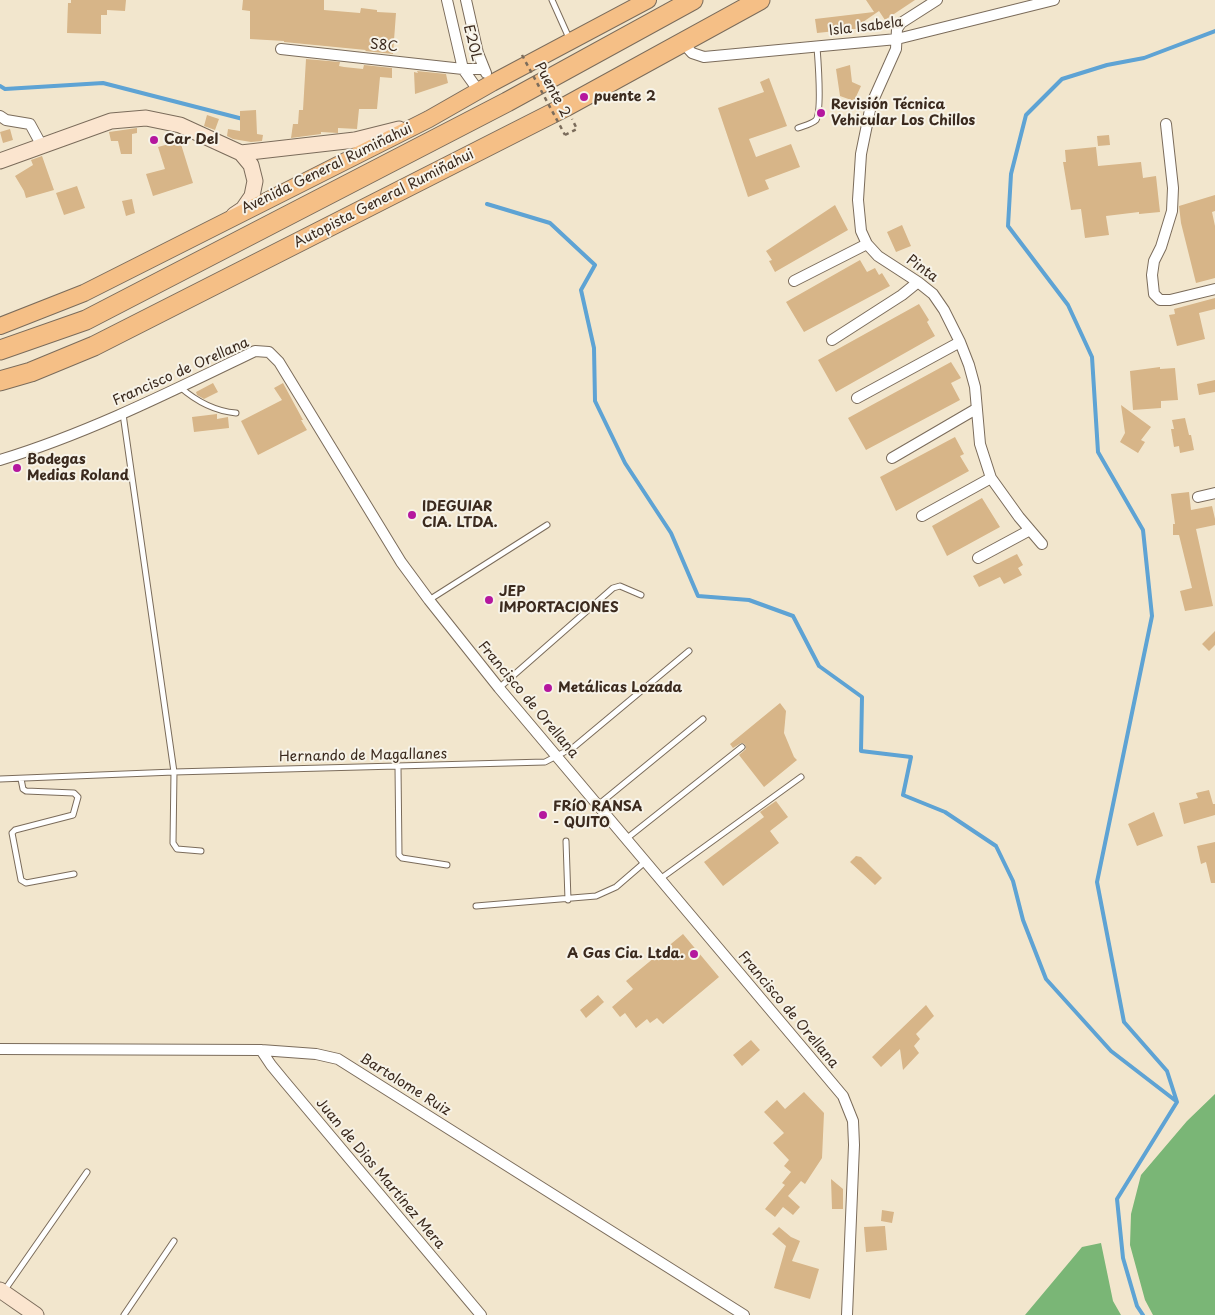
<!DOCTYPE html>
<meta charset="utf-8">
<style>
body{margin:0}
canvas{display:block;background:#f2e6cd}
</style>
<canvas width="1215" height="1315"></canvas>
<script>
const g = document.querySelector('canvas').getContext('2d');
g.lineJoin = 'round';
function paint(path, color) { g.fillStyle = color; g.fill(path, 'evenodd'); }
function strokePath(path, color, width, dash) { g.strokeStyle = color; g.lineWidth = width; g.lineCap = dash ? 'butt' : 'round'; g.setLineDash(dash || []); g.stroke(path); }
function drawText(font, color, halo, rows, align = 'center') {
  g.font = font + ' "Playpen Sans",sans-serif'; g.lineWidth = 4; g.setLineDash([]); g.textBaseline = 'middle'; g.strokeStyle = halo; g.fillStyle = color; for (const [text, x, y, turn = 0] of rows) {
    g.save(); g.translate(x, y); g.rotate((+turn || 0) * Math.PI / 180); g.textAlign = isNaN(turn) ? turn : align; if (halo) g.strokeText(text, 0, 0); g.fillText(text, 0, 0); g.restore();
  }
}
const forest = new Path2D(`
 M1215 1094V1315H1153L1145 1300 1130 1245 1131 1214 1141 1175 1187 1121Z
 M1101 1243 1113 1301 1121 1315H1025L1082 1247Z`);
const stream = new Path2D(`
 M0 86 5 89 103 83 243 119
 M487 204 550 223 595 265 581 290 594 348 595 401 625 463 671 533 698 596 749 600 793 616 819 666 862 697 861 751 911 757 903 795 945 812 996 846 1013 881 1023 920 1046 979 1111 1051 1176 1101
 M1143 1315 1137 1306 1123 1258 1117 1199 1177 1102 1167 1071 1124 1022 1097 882 1152 616 1143 530 1098 452 1092 357 1068 305 1008 226 1011 174 1026 115 1062 79 1107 65 1144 58 1215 31`);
const building = new Path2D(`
 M71 0H126L125 11 107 10V15H101V34L67 33 68 3H71Z
 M243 0H324V10L360 13 361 8 377 10V12L396 13 393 54 365 51 366 50 284 42V41L250 39V11L242 10Z
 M866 0H915L885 20 879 11 863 22 864 28 817 33 815 19 874 12Z
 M306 59 340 62 339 66 344 67 363 69 364 65 392 68V78L380 77 377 109H359L357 129 338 128V133L321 132V134L291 138 293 124H298L299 110H303Z
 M850 65 852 82 861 86 854 101 840 96 836 69Z
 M417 71 446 74 448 83 415 94 414 72 418 73Z
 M769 78 787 126 749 139 756 157 791 144 800 167 765 180 769 189 748 197 718 108 764 92 760 82Z
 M256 110 257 134 263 135 262 141 251 142 233 139 227 136 228 129 240 131V111Z
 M207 115 219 119 215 130 204 126Z
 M137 128V133L132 134V154H121L118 141H111L109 132Z
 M10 129 13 140 3 143 0 132Z
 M1109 135 1110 145 1098 146 1097 136Z
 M180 141 193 183 153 196 146 174 165 169 158 147Z
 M1096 147 1098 166 1141 162 1143 178 1156 176 1160 212 1139 214V212L1106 216 1109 235 1085 238 1081 209 1071 210 1063 162H1066L1065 150Z
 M42 156 54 190 26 198 24 191 15 176 33 165 31 160Z
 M77 186 85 208 64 215 56 193Z
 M1215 195V211L1212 212 1215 226V278L1196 283 1181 223 1179 206Z
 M132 199 135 213 126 216 122 201Z
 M835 205 848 230 775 272 769 261 772 260 766 251Z
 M902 225 911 246 896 252 887 232Z
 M860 260 867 272 875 268 879 275 882 273 890 286 804 332 786 302Z
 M1215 298V309L1199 313 1205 339 1177 346 1169 315 1175 314 1174 309Z
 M919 304 929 320 927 322 935 336 836 392 818 360Z
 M951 362 961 378 951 383 960 400 866 450 848 418Z
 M1160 367V369L1175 368 1178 400 1161 401V408L1133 410 1130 371Z
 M1215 380V392L1199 395 1197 384Z
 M213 383 218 392 204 399 197 395 196 392Z
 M283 383 303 420H301L307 430 258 455 241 421 282 400 274 388Z
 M1121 405 1151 427 1141 440 1145 442 1138 453 1120 442 1125 433Z
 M217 414V419L228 417 229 428 194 432 192 417Z
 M1185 418 1189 435H1191L1194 450 1180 453 1179 446 1174 447 1171 429H1174L1172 420Z
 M955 437 964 454 960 456 969 471 896 511 880 477Z
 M1189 492 1191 510 1212 506 1215 519V525L1196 529 1213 606 1185 611 1180 591 1192 588 1179 535H1173V524H1175L1171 494Z
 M982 498 1000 527 947 556 932 526Z
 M1017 554 1023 565 1018 568 1022 575 1004 584 1000 577 979 587 973 576Z
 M1215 631V645L1209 651 1202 644Z
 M780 703 786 711 784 733 794 757 797 760 764 787 739 755 746 749 745 744 741 743 733 748 730 744Z
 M1209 790 1213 804H1215V815L1184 824 1179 803 1198 798 1196 793Z
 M776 801 788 817 770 831 779 843 723 886 704 862 764 817 760 812Z
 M1154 812 1163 836 1137 846 1128 824Z
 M1215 842V883H1211L1206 862 1201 864 1197 846Z
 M856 856 861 857 882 878 875 885 850 862Z
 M683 934 719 977 663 1024 657 1018 650 1023 647 1019 636 1028 625 1013 620 1017 612 1007 633 989 626 981Z
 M598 995 604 1002 586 1018 580 1010Z
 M926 1005 934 1016 916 1034 920 1039 914 1046 919 1053 903 1070 900 1049 881 1067 872 1057Z
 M751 1040 760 1050 742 1066 733 1055Z
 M804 1092 824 1113 822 1158 805 1184 801 1181 788 1196 800 1207 793 1215 783 1207 775 1217 765 1209 785 1185 782 1183 791 1172 784 1166 789 1160 773 1143 784 1133 764 1112 777 1100 785 1109Z
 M831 1179 843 1189V1209H832Z
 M882 1210 894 1212 892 1223 881 1221Z
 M885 1226 887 1250 866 1252 864 1227Z
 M779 1227 791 1237 800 1241 792 1261 819 1269 810 1299 774 1288 786 1246 772 1234Z`);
const path = new Path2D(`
 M565 135 577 129 572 119`);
const lane = new Path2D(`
 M552 0 569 38
 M798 128C803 126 812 124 816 120 822 111 818 60 817 47
 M180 387C197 402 214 411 236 413
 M123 414 174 772 173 843 177 849 201 851
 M429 600 547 525
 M499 688 613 588 620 586 641 595
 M398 767 399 855 402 858 447 865
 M0 779 174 772 545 762 574 747 689 651
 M21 779 23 789 26 791 74 793 78 797 73 815 15 830 12 833 21 880 26 883 74 874
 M598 805 703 719
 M626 839 742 747
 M566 841 568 900
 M660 879 801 777
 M476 906 596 896 616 887 645 862
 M4 1291 87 1172
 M124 1315 174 1241`);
const street = new Path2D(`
 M447 0 463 69 478 90
 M466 0 478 53 486 73
 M937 0 901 23 897 29 896 49 871 105 861 154 858 200 861 231 867 244 878 256 918 282 933 294 944 310 960 342 969 365 975 387 980 444 991 478 1019 517 1042 544
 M683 43 692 53 704 57 897 39 1054 0
 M281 49 463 69H483
 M0 116 6 120 30 124 42 146
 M1166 124 1173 188 1172 211 1161 247 1154 261 1152 275 1154 294 1160 300H1170L1215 289
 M794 281 867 244
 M832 340 902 295 918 282
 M857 398 960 342
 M892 458 976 409
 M0 460C89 433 172 391 255 351L269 352 279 362 401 562 429 600 499 688 843 1096 853 1121 854 1145 847 1315
 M1198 497 1215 493
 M922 516 991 478
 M978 558 1030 530
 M0 1049 261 1050 316 1054 338 1059 744 1315
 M261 1050 271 1065 285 1082 481 1315`);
const secondary = new Path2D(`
 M241 153 355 140 399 129
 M0 161 111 121 146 118 180 125 241 153 251 165 255 181 252 196 243 209 234 215
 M0 1290 36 1315`);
const primary = new Path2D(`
 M0 326 84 293 429 119 492 83 648 0`);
const highway = new Path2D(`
 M0 350 86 320 507 102 693 0
 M0 381 31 372 94 346 565 107 760 0`);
const pathBridge = new Path2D(`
 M522 55 565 135`);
const markers = [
 [584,97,5,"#b5179e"],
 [821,113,5,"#b5179e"],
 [154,140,5,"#b5179e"],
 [17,468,5,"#b5179e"],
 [412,515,5,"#b5179e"],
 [489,600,5,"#b5179e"],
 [548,688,5,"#b5179e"],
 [543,815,5,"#b5179e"],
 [694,954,5,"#b5179e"]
];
const streetNames = [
 ["Isla Isabela",866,27,-7],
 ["E20L",472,43,76],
 ["S8C",384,46,6],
 ["Puente 2",552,90,62],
 ["Avenida General Rumiñahui",327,169,-26],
 ["Autopista General Rumiñahui",384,199,-27],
 ["Pinta",922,269,36],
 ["Francisco de Orellana",181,372,-24],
 ["Francisco de Orellana",528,700,50],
 ["Hernando de Magallanes",363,756,-1],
 ["Francisco de Orellana",788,1010,50],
 ["Bartolome Ruiz",405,1085,32],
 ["Juan de Dios Martínez Mera",380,1174,50]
];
const poiNames = [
 ["puente 2",594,97],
 ["Revisión Técnica",831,105],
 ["Vehicular Los Chillos",831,121],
 ["Car Del",164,140],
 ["Bodegas",27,460],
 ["Medias Roland",27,476],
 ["IDEGUIAR",422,507],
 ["CIA. LTDA.",422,523],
 ["JEP",499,592],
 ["IMPORTACIONES",499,608],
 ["Metálicas Lozada",558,688],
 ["FRíO RANSA",553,807],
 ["- QUITO",553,823],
 ["A Gas Cia. Ltda.",684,954,"right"]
];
paint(forest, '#7ab676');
strokePath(stream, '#5ea3d4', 4);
paint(building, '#d7b588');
strokePath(lane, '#7b6c5b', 7);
strokePath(street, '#7b6c5b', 12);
strokePath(secondary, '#7b6c5b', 17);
strokePath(primary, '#7b6c5b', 18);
strokePath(highway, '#7b6c5b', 21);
strokePath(path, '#7b6c5b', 2.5, [4, 4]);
strokePath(lane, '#fff', 5);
strokePath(street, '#fff', 10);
strokePath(secondary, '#fbe5cf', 15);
strokePath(primary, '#f5bf86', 16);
strokePath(highway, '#f5bf86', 19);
strokePath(pathBridge, '#7b6c5b', 2.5, [4, 4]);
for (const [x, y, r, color] of markers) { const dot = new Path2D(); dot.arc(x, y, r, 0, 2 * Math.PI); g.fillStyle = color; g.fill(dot); strokePath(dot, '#f7f3e8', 2); }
drawText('14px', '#3b2a1e', '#f7f3e8', streetNames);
drawText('bold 14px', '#3b2a1e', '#f7f3e8', poiNames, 'left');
</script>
